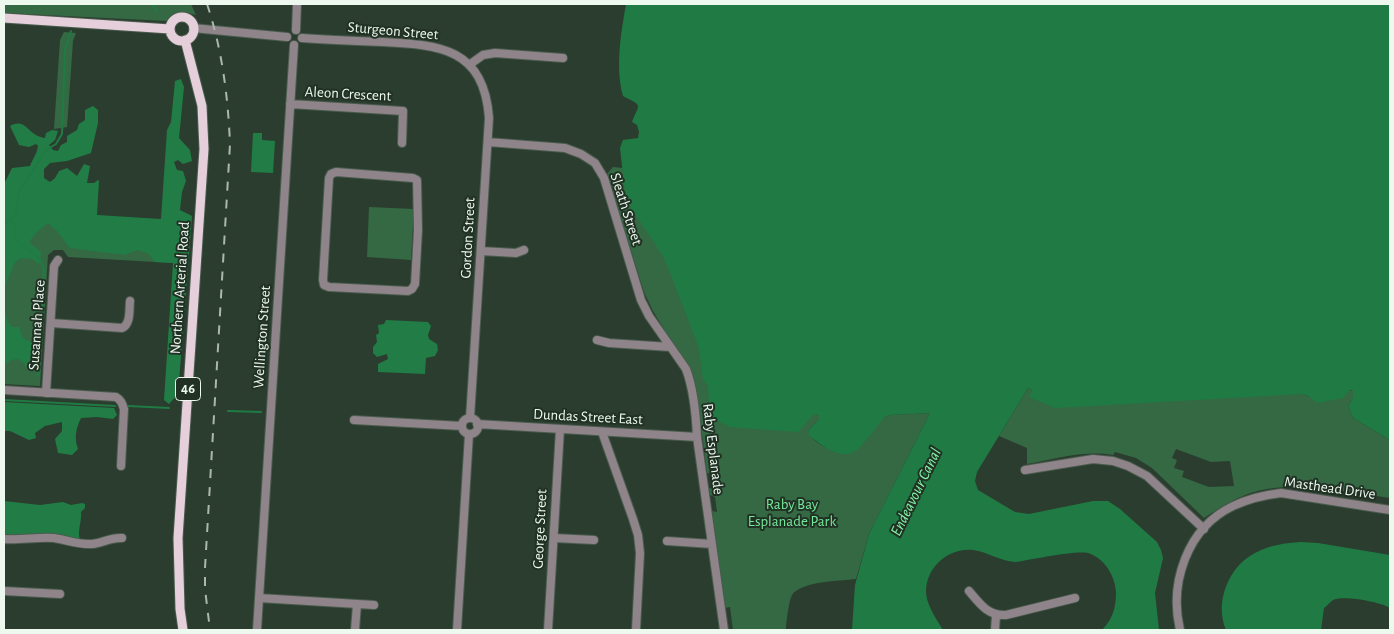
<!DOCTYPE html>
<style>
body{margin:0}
#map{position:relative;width:1394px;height:634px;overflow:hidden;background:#2b3d2f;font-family:"Alegreya Sans",sans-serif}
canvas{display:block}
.frame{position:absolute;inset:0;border:5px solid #edf8ef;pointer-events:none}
</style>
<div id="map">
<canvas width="1394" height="634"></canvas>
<div class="frame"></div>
</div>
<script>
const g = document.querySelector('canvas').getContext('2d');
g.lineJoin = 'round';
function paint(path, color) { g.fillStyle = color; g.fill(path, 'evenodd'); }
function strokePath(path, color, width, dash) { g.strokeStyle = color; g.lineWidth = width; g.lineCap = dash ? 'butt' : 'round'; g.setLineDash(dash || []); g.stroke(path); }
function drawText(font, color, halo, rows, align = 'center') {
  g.font = font + ' "Alegreya Sans",sans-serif'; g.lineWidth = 4; g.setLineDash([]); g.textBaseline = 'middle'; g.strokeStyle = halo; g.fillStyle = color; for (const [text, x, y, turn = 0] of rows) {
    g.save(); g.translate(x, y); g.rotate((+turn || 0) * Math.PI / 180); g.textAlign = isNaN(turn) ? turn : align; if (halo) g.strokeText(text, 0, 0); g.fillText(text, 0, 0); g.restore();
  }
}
const green = new Path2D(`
 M4 4H191L196 15C182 11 177 10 167 21L4 13Z
 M64 32 76 33 73 41 67 127 54 129 60 40Z
 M621 155 816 414 819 416V419L808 431C811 441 825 447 834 452L885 417 891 415 930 413 869 534 856 579C841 581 801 581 792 595 789 600 786 624 786 630H733L730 607 725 608 712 511 717 512 715 497 710 495 709 488 714 489 712 474 707 473 700 419 692 376 653 311 644 292 607 174 613 167 623 168Z
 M369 207 414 209 411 260 367 257Z
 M4 209 176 221 173 263 68 257 63 250H54L48 255 40 386 4 384Z
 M1028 388 1032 390 1030 397 1303 394 1310 397 1353 390V398L1348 406 1353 418 1390 440V498L1292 483 1289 487C1252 488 1235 498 1204 518L1152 468 1136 458 1115 452 1113 455C1084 450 1055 459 1027 464V448L999 436ZM1176 449 1211 462 1230 461 1234 486 1209 487 1182 477 1184 471 1174 468 1177 460 1172 458Z`);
const forest = new Path2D(`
 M181 79 184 87 179 138 190 150 192 161 183 164 178 160 174 162 177 170 183 171 186 181 182 192 180 210 192 216 178 394 169 404 164 400 173 263 155 262 149 254 138 250 124 255 70 248 57 231 48 223 37 232 29 242 41 252 39 264 33 259 21 258 15 262 4 289V184L12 168 30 166C33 158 37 154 38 146L36 144 29 147 19 145 10 126C27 117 27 136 45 138L46 133 52 130 58 131 55 140 49 145 53 150 58 151 61 145 67 142V136L77 130 79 124 85 120V110L93 106 98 110V123L91 153 67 161 50 163 44 169V178L50 182 55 178 59 171 67 168 77 176 84 164 90 166 87 183H94L98 180 99 181 97 215 161 219 167 130 171 122 175 81Z
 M253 133H262V140L275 141 273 173 251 172Z
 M4 312 6 313 7 321 12 327H19L23 338 36 345 38 360 33 363 31 369 27 368 24 363 18 359 11 360 6 364 4 363Z
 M386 320 428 322 431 326 428 335 429 339 437 344 438 350 435 356 426 358 425 374 378 372V364L388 359 387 354 377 357 373 353V347L377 342 376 335 379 333 378 325 384 324Z
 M4 402 114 408 117 415 113 419 97 417 81 418C76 428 74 438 78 449L72 455 58 453 55 439 62 431V422L45 426 35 433 36 438 29 440 10 431H4Z
 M4 501 40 505 63 502 71 505 82 503 85 504V508L81 512C82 522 77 530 80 540L24 535 4 537Z`);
const water = new Path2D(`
 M626 4H1390V440L1353 418 1348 406 1353 398V390H1350L1343 398 1317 403 1310 397 1303 394 1055 408 1029 397 1032 390 1028 388 977 472 975 481 978 490 1015 512 1029 514 1093 501H1108L1120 509 1157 542 1161 550 1163 558 1155 593 1159 630H1102C1113 619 1116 607 1116 592 1115 575 1104 558 1088 553 1075 550 1030 560 1015 562 1000 561 988 552 973 550 947 547 921 571 927 599 930 610 937 620 943 630H852L855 585 869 534 930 413 891 415 885 417C877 425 862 448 854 452 839 460 819 444 809 435L808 431 819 419V416L816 414 813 415 798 432 730 427 713 418 709 403 708 386 703 379 699 348 671 275 664 258 626 200 620 148 623 140 638 138 639 132 637 125 632 122C639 103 644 107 623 96 615 67 621 33 626 4Z
 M1301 542 1318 543 1390 555V608C1381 602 1343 595 1333 600 1330 602 1327 606 1324 608L1321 630H1226C1214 602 1229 566 1255 553 1270 545 1285 543 1301 542Z`);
const stream = new Path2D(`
 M153 4 157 12
 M11 219 15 225V239L40 259 44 269 38 375
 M4 225 15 215 19 192 46 150 56 144 62 134 65 50 71 31
 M4 400 115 406
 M128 406 169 408
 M228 411 261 412`);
const minor = new Path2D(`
 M193 28 287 37
 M296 30 297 4
 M302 38C329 40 356 41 383 42 440 45 484 48 489 118L470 418
 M469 65 483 55 495 53 563 58
 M290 104 403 111 402 143
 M488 142 565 148 581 154 595 163 604 178 641 300 649 316 686 369C694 390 696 415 697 437L724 630
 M336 172 413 178 417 180 418 230 415 284 412 289 408 291 329 287 324 285 323 280 329 178 331 174Z
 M481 251 516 253 524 250
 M51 323 122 328C131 324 129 310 130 301
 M597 340 609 343 670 347
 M4 390 116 397C121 400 122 403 124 409L121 466
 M46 393 54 266 58 260
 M462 426a8 8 0 1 1 16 0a8 8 0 1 1-16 0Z
 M354 420 462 426
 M477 424 697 437
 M602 432 633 519 638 535 640 553 636 630
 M1025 470 1093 459 1113 461 1128 466 1147 476 1204 529
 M554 538 594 540
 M4 539C21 540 37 537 54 538 67 540 79 545 92 544 103 543 111 537 122 538
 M667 541 712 544
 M4 591 60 594
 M969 591C980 604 988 616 1006 615L1075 598
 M259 598 374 605
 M257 630 294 45
 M355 630 357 604
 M457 630 469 434
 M548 630 560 429
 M995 630 996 615
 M1180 630C1169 583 1187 528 1233 506 1248 499 1264 495 1281 493L1390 510`);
const major = new Path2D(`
 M170 29a12 12 0 1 1 24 0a12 12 0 1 1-24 0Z
 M4 18 170 29
 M183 630 180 609 178 538 204 149 202 106 185 40`);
const rail = new Path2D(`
 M207 4C222 49 228 96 230 144L205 568V589L210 630`);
const shields = [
 [188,389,25]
];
const shieldNames = [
 ["46",188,389]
];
const streetNames = [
 ["Sturgeon Street",393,31,5],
 ["Aleon Crescent",348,94,3],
 ["Sleath Street",626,209,72],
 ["Gordon Street",468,238,-87],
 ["Northern Arterial Road",180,288,-86],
 ["Susannah Place",37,325,-86],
 ["Wellington Street",262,337,-86],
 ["Dundas Street East",588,417,3],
 ["Raby Esplanade",713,449,83],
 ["Masthead Drive",1330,488,8],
 ["George Street",540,529,-87]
];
const parkNames = [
 ["Raby Bay",792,504],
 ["Esplanade Park",792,521]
];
const waterNames = [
 ["Endeavour Canal",916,492,-64]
];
paint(green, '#346944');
paint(forest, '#217d45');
paint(water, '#1f7b43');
strokePath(stream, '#1f7b43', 2);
strokePath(minor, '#4a5b4e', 10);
strokePath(major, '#4a5b4e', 11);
strokePath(minor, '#8e8489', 8);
strokePath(major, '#e5cfda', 9);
strokePath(rail, '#abb8ad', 2, [9, 9]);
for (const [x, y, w] of shields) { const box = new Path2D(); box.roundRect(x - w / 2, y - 11.5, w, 23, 4); g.fillStyle = '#213225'; g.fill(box); strokePath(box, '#edf8ef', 1); }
drawText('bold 14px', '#edf8ef', null, shieldNames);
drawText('15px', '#edf8ef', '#213225', streetNames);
drawText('15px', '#76e899', '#213225', parkNames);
drawText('italic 16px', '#83f5a6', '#213225', waterNames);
</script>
